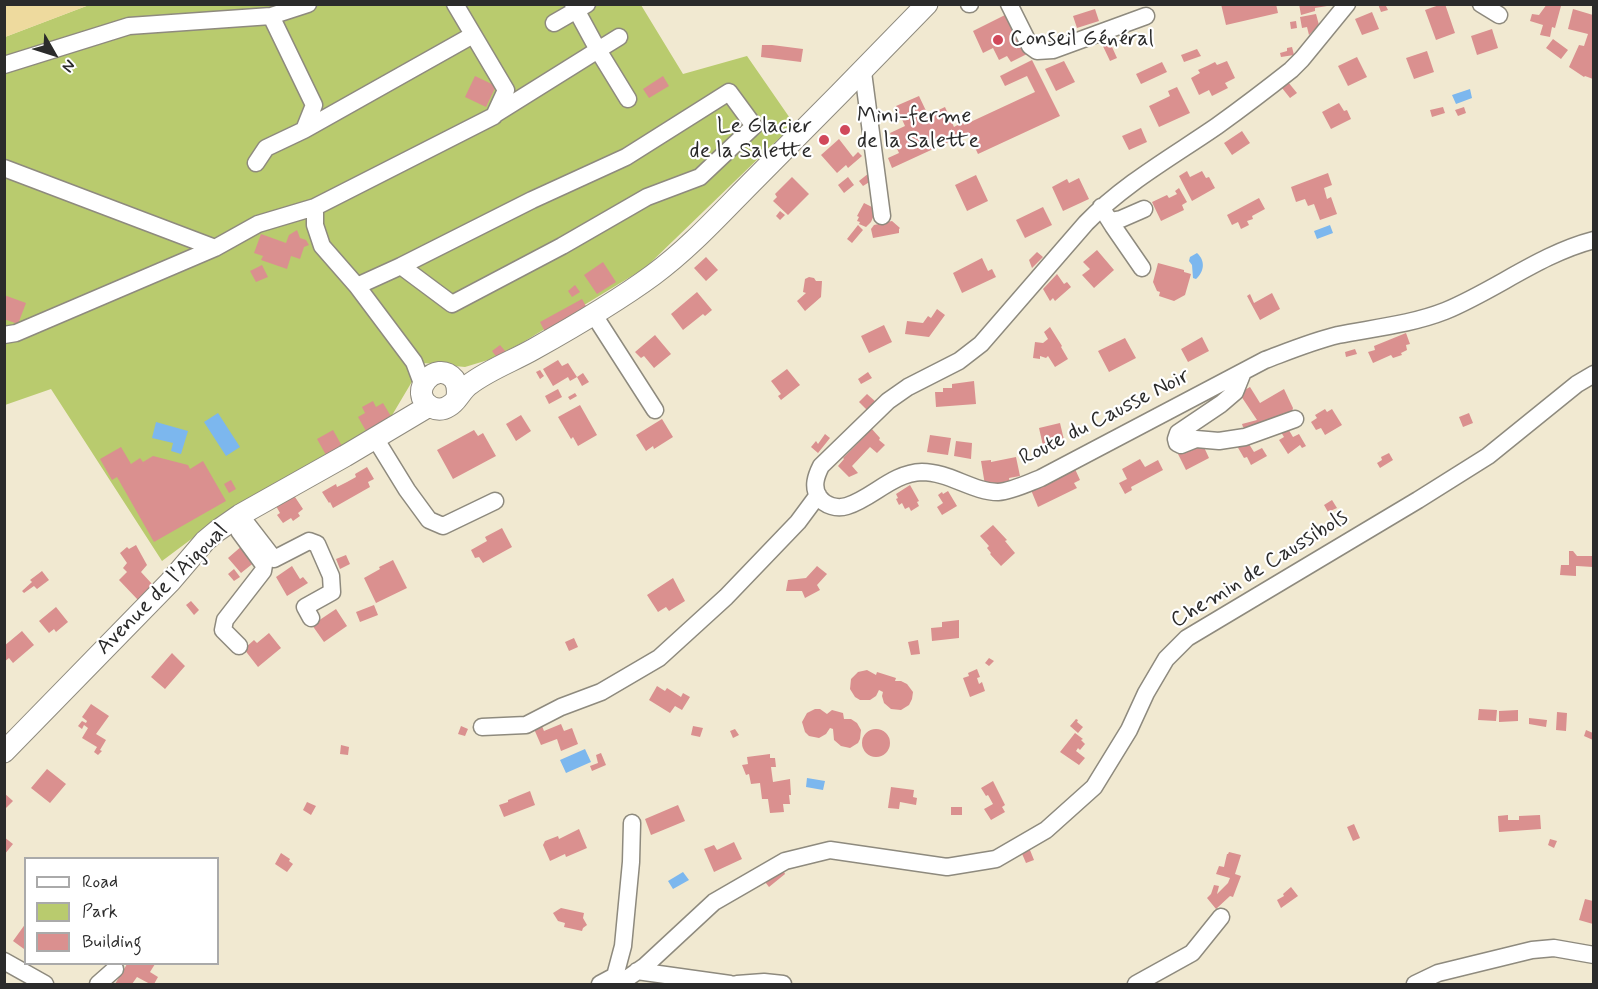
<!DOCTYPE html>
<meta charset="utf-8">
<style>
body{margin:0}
#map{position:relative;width:1598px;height:989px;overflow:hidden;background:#f1e9d1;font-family:Mynerve,sans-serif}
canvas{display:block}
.frame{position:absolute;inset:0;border:6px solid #2b2b2b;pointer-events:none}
.legend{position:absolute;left:24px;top:857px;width:195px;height:108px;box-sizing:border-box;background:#fff;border:2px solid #aaa;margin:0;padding:8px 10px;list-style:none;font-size:18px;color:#2b2b2b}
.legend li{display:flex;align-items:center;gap:12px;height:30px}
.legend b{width:30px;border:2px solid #aaa}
.north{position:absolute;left:24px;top:24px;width:60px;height:60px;-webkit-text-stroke:4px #fff;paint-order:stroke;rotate:129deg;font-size:16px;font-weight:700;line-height:24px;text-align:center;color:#2b2b2b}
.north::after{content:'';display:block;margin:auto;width:21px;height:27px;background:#2b2b2b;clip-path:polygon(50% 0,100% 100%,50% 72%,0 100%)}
</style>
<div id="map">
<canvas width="1598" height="989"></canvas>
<div class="frame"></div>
<ul class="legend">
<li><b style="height:8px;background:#fff"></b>Road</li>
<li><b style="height:16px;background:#b9cb6e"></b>Park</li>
<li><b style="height:16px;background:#da908f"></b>Building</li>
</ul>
<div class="north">N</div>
</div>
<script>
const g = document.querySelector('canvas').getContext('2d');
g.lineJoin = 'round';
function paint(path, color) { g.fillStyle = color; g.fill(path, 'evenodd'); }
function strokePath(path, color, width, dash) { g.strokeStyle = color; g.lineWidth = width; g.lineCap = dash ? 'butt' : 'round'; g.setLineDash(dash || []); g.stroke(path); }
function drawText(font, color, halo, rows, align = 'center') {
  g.font = font + ' Mynerve,sans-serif'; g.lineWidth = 4.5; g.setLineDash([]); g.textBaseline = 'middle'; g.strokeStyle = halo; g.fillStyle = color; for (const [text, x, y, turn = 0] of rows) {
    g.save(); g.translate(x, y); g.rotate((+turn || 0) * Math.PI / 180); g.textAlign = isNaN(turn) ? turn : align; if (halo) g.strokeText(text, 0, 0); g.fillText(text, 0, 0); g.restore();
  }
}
const green = new Path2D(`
 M89 5H641L683 74 747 56 794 124 645 268 520 344 488 360 465 367 423 363 391 417 229 511 162 561 51 389 5 405V37Z`);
const sand = new Path2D(`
 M5 4H89V5L5 37Z`);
const water = new Path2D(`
 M1470 89 1472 98 1456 104 1452 95Z
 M1330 225 1333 233 1317 239 1314 231Z
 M1197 253C1206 261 1204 272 1196 279L1193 278 1192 265 1189 261 1190 257Z
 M218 413 240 447 226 456 204 422Z
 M156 422 188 431 181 454 171 451 173 443 152 438Z
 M585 749 591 762 566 773 560 760Z
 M807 778 825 781 823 790 806 787Z
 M683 872 689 880 673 889 668 881Z`);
const building = new Path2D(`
 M1221 4H1276L1278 13 1226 25Z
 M1299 4H1326L1327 6 1315 8V11L1301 15Z
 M1378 4H1385L1388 10 1381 12Z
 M1442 4H1445L1455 33 1436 40 1425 10Z
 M1547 4 1561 6 1555 28 1552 27 1550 37 1540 35 1543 25 1530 21 1532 14 1539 15Z
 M1095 9 1099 21 1077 28 1073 16Z
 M1573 9 1593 15V79L1585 76 1584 77 1569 67 1579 45 1584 46 1588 34 1568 29Z
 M1372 12 1379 29 1362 35 1355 19Z
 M1007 14 1027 54 1011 62 1007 56 999 60 993 48 983 53 973 31Z
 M1316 14 1319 25 1309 35 1307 27 1302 28 1300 17Z
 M1296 21 1297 28 1291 29 1290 22Z
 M1492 29 1498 48 1477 55 1471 36Z
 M1108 38 1117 58 1110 61 1101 42Z
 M1553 39 1568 50 1561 59 1546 48Z
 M762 45H772L803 49 801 62 761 57Z
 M1292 47 1294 55 1281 57 1280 53 1287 51V48Z
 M1197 49 1201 56 1184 62 1181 55Z
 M1427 51 1434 72 1414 79 1406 58Z
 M1357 57 1367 77 1348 86 1338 66Z
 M1032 60 1060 116 978 154 968 133 892 168 888 158 899 153 890 133 905 126 896 106 919 96 928 115 945 107 954 127 963 122 964 125 1035 92 1027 76 1005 86 1000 76Z
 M1064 61 1075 82 1056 91 1045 69Z
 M1227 61 1235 78 1225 83 1228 88 1212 96 1209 90 1199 95 1191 78 1200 73 1198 70 1207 66 1215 62 1217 65Z
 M1162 62 1167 72 1141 84 1136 74Z
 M475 76 496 86 486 107 465 97Z
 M663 76 669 86 649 98 643 89Z
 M1288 82 1297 93 1290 98 1282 88Z
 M1177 87 1190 113 1159 127 1149 106 1170 96 1168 91Z
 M1339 103 1344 111 1347 110 1351 119 1331 129 1322 112Z
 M1443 107 1445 113 1432 117 1430 110Z
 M1464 107 1466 113 1458 116 1455 110Z
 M1141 128 1147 142 1129 150 1122 136Z
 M1242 131 1250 143 1232 155 1224 143Z
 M839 139 853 157 858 152 862 156 848 168 846 165 837 173 821 155Z
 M1187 171 1190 177 1202 171 1206 178 1209 177 1215 188 1192 201 1179 176Z
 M869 173 871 181 863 186 859 181Z
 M1328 173 1332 185 1324 188 1327 199 1331 197 1337 214 1320 220 1314 204 1308 206 1305 199 1296 202 1291 187Z
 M976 175 988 201 967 211 955 185Z
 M792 177 809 194 788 215 773 201 777 197 775 194Z
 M848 177 854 185 844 193 838 185Z
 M1079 178 1089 199 1063 211 1052 187 1067 179 1069 183Z
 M1179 188 1187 202 1182 205 1184 210 1161 221 1152 202 1167 195 1169 198 1177 194 1175 191Z
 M1259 198 1265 209 1252 216 1253 219 1247 221 1249 225 1241 229 1238 222 1232 225 1227 215Z
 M864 203 874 208 875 213 871 222 866 227 859 224 860 222 857 221 859 217 857 216Z
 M1043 207 1052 225 1025 238 1016 220Z
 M780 211 785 215 780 220 776 216Z
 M892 221 900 228 899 229V233L873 238 871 229 874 225Z
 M858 225 863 230 852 243 847 239Z
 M297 230 300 238 306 240 309 245 304 247 300 259 291 256 287 269 261 260 263 256 254 253 261 234 286 243 289 235Z
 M1097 250 1114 270 1094 288 1082 275 1090 269 1083 262Z
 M1037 252 1043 257 1032 268 1029 260Z
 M706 257 718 270 706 281 694 268Z
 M982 258 988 271 992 269 996 277 962 293 953 273Z
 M603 262 616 282 597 294 584 275Z
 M1158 263 1184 270V272L1191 274 1185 295 1174 301 1159 296 1160 292 1157 291 1153 282Z
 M262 265 268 277 256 282 250 271Z
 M1057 274 1064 284 1067 282 1071 287 1055 301 1053 298 1050 301 1043 289Z
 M809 277 814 278 816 281H822L821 297 805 311 797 301 806 293 803 292 805 279Z
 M575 285 580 292 572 297 568 291Z
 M697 292 712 310 705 316 703 314 683 330 671 314Z
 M1272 293 1280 309 1260 320 1247 296 1250 294 1254 303Z
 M4 295 26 303 18 324 4 319Z
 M582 299 587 308 545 332 540 322Z
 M937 309 945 315 929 337 905 334 907 321 923 323 928 316 931 318Z
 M884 325 892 342 869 353 861 336Z
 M1050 327 1062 346 1061 347 1068 359 1055 367 1048 356 1046 358 1040 356V359L1033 358 1035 342 1043 343 1048 339 1044 332Z
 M1406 333 1410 344 1406 345 1407 350 1401 353 1402 355 1393 358 1391 355 1373 363 1368 352 1375 350 1374 346Z
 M655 335 671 354 654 368 644 356 641 358 635 352Z
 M1202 337 1209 351 1188 362 1181 349Z
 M1125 338 1136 358 1109 372 1098 351Z
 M500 345 506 352 498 359 492 351Z
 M1355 349 1357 354 1346 357 1345 352Z
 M558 360 562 366 568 363 577 377 570 381 568 377 553 386 543 369Z
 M787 369 800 385 781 400 778 396 781 394 771 381Z
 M540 370 544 376 540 379 536 372Z
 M868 372 872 378 861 384 858 379Z
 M583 373 589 382 582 386 577 377Z
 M974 381 976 404 936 407 935 392H943V388H952V384Z
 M1250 387 1260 403 1284 389 1293 408 1292 412 1247 429 1243 427 1242 424 1257 420 1239 393Z
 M558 389 562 397 549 404 545 396Z
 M575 393 577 396 570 400 568 397Z
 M867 394 876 402 867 410 859 402Z
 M373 401 376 407 383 403 392 418 366 431 358 417 365 413 362 407Z
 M580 405 597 435 578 446 573 437 571 439 558 417Z
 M1325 409 1327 412 1332 409 1342 425 1325 435 1321 428 1316 430 1311 422 1317 418 1315 415Z
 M1469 413 1473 423 1463 427 1459 417Z
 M521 415 531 431 516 441 506 424Z
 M662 419 673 437 654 449 653 446 646 451 636 435Z
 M1060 423 1065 444 1044 450 1039 428Z
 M1287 427 1293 437 1299 434 1306 446 1302 448 1300 445 1288 454 1279 440 1284 437 1279 429Z
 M871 428 880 438 879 440 885 445 877 453 870 447 852 466 858 473 849 477 838 466 844 459 843 458 865 436 863 434Z
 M333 430 342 446 326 455 317 439Z
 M474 430 478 436 483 433 496 456 453 479 437 450Z
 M825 434 830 438 818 453 811 447 816 441 818 444Z
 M930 435 951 438 948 455 927 452Z
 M956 441 972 443 971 459 954 456Z
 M1247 441 1254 452 1262 448 1267 456 1251 465 1247 457 1244 458 1237 446Z
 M1203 445 1209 458 1186 470 1178 454 1198 446Z
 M121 447 131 464 140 458 143 462 153 456 188 465 190 469 203 461 226 501 154 542 117 477 112 480 100 459Z
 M1389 453 1393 460 1380 468 1377 463 1382 460 1381 457Z
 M1016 457 1020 476 1009 478 1010 483 985 485 981 461 991 460V462Z
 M1140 459 1145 467 1158 460 1163 470 1131 487 1132 490 1125 494 1119 483 1127 479 1122 469Z
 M367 467 374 479 368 482 370 487 333 508 330 502 329 503 322 492 336 484 337 487 347 482 356 477 355 474Z
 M1075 469 1080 480 1074 483 1077 488 1038 507 1031 490Z
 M231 480 236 489 229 493 224 484Z
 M910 485 919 501 917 502 919 506 911 511 909 507 905 509 902 503 899 505 896 499 898 498 896 494Z
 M948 491 957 506 942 515 937 507 943 503 938 495 942 492 943 494Z
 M293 494 303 509 298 513 300 516 293 521 291 518 283 523 277 515 280 513 276 506Z
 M1332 500 1337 508 1328 512 1324 505Z
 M993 525 1007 540 1005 541 1015 553 1001 566 990 554 991 553 987 548 989 546 980 536Z
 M502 528 512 547 483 563 479 557 475 558 471 550 487 541 485 537Z
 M136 545 147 565 141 572 153 585 138 600 119 580 127 572 123 568 127 563 120 553 127 547 129 549Z
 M243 545 256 561 241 573 228 558Z
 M1569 551H1573L1577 556H1593V567L1577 566H1576V576L1560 575 1561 565H1569Z
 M346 555 350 564 340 569 336 559Z
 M393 560 407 588 376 603 364 578 380 569 379 567Z
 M292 566 300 579 303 577 308 583 287 596 276 577Z
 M817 566 827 574 817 585 820 590 805 598 802 591H786L788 580 806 578Z
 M234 569 240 577 234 581 228 574Z
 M42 571 49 580 37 589 34 586 24 593 22 591 32 582 30 580Z
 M673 578 685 601 669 611 666 607 658 612 647 595Z
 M191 601 199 610 194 615 186 605Z
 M374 605 378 615 360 622 356 612Z
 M56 607 68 622 56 632 54 629 49 633 39 621Z
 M336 609 347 626 324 642 312 625Z
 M959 620V638L932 641 931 628 942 627V622Z
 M22 631 34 645 13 663 9 658 4 662V646Z
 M269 633 281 648 258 667 244 649 254 640 257 643Z
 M574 638 578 647 569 651 565 642Z
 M918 640 920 654 911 655 908 642Z
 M172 653 185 666 165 689 151 677Z
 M989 658 994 661 989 666 985 663Z
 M977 669 980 677 977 678 979 684 982 682 985 691 970 697 963 678 969 676 968 673Z
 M867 670 876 675 877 672 896 678 895 681H901L907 684 913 692 912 699 909 705 901 710 891 709 884 703 882 696 883 692 879 690 876 696 870 700H860L855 697 850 689 851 679 858 672Z
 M657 686 665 691 667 688 681 697 683 693 690 697 682 710 675 706 670 713 649 700Z
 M91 704 109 716 96 734 106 740 100 750 102 751 98 755 94 752 97 747 82 738 88 728 84 725 82 729 78 726 82 721 86 723 87 721 82 717Z
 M815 709H820L827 714 832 710 843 713 844 719H851L857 723 861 730 860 739 858 743 850 748 841 746 834 740 833 729 830 728 826 734 819 738 809 736 805 732 802 722 807 713Z
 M1479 709 1497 710 1496 721 1478 720Z
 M1518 710V721L1499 722V711Z
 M1557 712 1567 713 1566 731 1556 730Z
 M1529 718 1547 720 1546 727 1529 724Z
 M1076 719 1078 720 1077 722 1083 727 1078 733 1070 726Z
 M561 724 564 731 572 728 578 744 561 751 557 739 541 745 534 729 542 726 544 731Z
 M461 726 468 729 465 736 458 734Z
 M693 726 703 728 700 737 691 735Z
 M862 743a14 14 0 1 1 28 0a14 14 0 1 1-28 0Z
 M735 729 739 735 733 738 730 731Z
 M1586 730 1593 733V740L1584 736Z
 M1075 733 1083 739 1081 740 1085 744 1080 750 1078 748 1076 751 1085 758 1079 765 1060 752Z
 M341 745 349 747 348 755 340 754Z
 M601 753 606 765 592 771 590 766 598 763 596 755Z
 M770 754V758H775L776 767H771L773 782 790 779 791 795H789L790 804H783L784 812 770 813 768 799H762L760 783 751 784 749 774 746 775 742 765 748 764 747 757Z
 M47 769 66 784 50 803 31 788Z
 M993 781 1005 805 1002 807 1005 812 991 820 984 809 993 804 988 795 986 796 981 788Z
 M891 787 914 790 913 797 917 798 916 805 900 802 899 809 888 808Z
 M530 791 535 805 504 817 499 805 508 802V800Z
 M4 793 13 801 4 810Z
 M307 802 316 806 311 815 303 810Z
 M678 805 685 821 651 835 645 819Z
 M951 807H962V815H951Z
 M1508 815V820H1519V816L1540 815 1541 829 1499 832 1498 816Z
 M1354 824 1360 838 1353 841 1347 827Z
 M579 829 587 848 566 857 565 854 550 861 543 845 545 841 558 836 559 839Z
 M4 837 13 844 4 855Z
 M1550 839 1557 841 1554 848 1548 845Z
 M734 842 742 859 714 872 704 849 714 845 717 850Z
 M1028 845 1034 860 1026 863 1020 849Z
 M1229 852 1241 855 1235 874 1241 876 1233 897 1230 896 1216 909 1207 898 1211 894 1214 885 1219 886 1217 894 1228 883 1230 878 1216 874 1219 866 1224 867 1227 854H1228Z
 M281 853 290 859 289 861 293 864 287 872 275 864Z
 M782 867 785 874 769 887 762 878Z
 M1291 887 1298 896 1281 908 1277 900 1284 896 1283 894Z
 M1585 899 1593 901V924L1579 920Z
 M561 908 584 913 583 918 587 925 583 928 582 931 564 927 565 923 558 921 553 913Z
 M26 923V946L24 949 13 941Z
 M127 964H155L150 972 158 977 154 984H150L137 977 132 984H115Z`);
const minor = new Path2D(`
 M969 4H970
 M1009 4 1030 46 1037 51 1053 50 1146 16
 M1347 4 1302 59 1291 70C1267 89 1242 108 1217 126 1172 157 1125 183 1086 223L981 344 959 361 908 387 888 401 821 466C816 476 812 487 819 497 825 506 837 509 847 506 873 498 892 473 922 472 949 472 973 492 998 492 1012 491 1028 483 1041 478L1265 360C1289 351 1313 341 1338 335 1374 328 1412 324 1445 311 1496 290 1540 254 1594 240
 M1481 4 1499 15
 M554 23 587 4
 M619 37 598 50 628 99
 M4 65 129 26 271 16 308 4
 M863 72 882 216
 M494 115 598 50 573 4
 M304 130 473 35
 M256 163 266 148 304 130 314 105 271 16
 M4 168 215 248
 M1101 207 1113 226 1142 268
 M1110 221 1121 219 1144 209
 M357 286 401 266 532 200 626 157 729 92 754 126 700 177 647 197 562 246 452 304 401 266
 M594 315 655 410
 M4 335 16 333 215 248 258 224 315 207
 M1243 372 1235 392 1221 404 1178 433 1176 439 1177 443 1181 445 1196 439 1219 441 1245 437 1295 419
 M423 386 414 362 357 286 322 246 315 225V207L494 116 506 90 455 4
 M375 438 407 490 429 520 443 526 495 501
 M240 515 274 559 309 541 317 544 331 576 332 592 305 607 311 618
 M239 646 223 630 225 620 263 571 264 565 239 531
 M482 727 526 725 561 707 601 692 659 658 726 597 798 522 818 495
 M4 961 45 984
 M637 971 730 984
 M98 984 115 969
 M600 984 615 976 623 946 631 862 632 823
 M619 984 645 966 714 902 785 861 830 850 947 867 996 859 1046 830 1094 787 1129 730 1146 693 1166 659 1187 638 1418 500 1488 456 1577 384 1594 374
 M737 984 764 982 783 984
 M1136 984 1192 953 1221 917
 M1415 984 1438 973 1532 950 1554 948 1594 955`);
const major = new Path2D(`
 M457 397C458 390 458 385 454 379 436 358 406 393 431 407 437 410 443 410 449 406 457 402 461 390 470 384 490 369 513 361 534 349 575 326 615 303 653 275 691 247 722 212 755 179 813 121 870 63 927 4
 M4 752 170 582 205 541 217 531 240 515 345 456 429 406`);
const markers = [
 [998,40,6,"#d1495b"],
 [845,130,6,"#d1495b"],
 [824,140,6,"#d1495b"]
];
const poiNames = [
 ["Conseil Général",1010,40],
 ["Mini-ferme",857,117],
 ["de la Salette",857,142],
 ["Le Glacier",812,127,"right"],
 ["de la Salette",812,152,"right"]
];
const streetNames = [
 ["Route du Causse Noir",1105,418,-27],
 ["Chemin de Caussibols",1260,570,-32],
 ["Avenue de l'Aigoual",163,590,-45]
];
paint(green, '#b9cb6e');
paint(sand, '#eeda9e');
paint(water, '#7cb7ee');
paint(building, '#da908f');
strokePath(minor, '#8e8a7e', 19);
strokePath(major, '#8e8a7e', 23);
strokePath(minor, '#fff', 16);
strokePath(major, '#fff', 21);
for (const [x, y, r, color] of markers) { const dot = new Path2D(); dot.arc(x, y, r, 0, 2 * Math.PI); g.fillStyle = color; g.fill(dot); strokePath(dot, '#fff', 2); }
drawText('22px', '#2b2b2b', '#fff', poiNames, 'left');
drawText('22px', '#2b2b2b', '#fff', streetNames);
</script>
